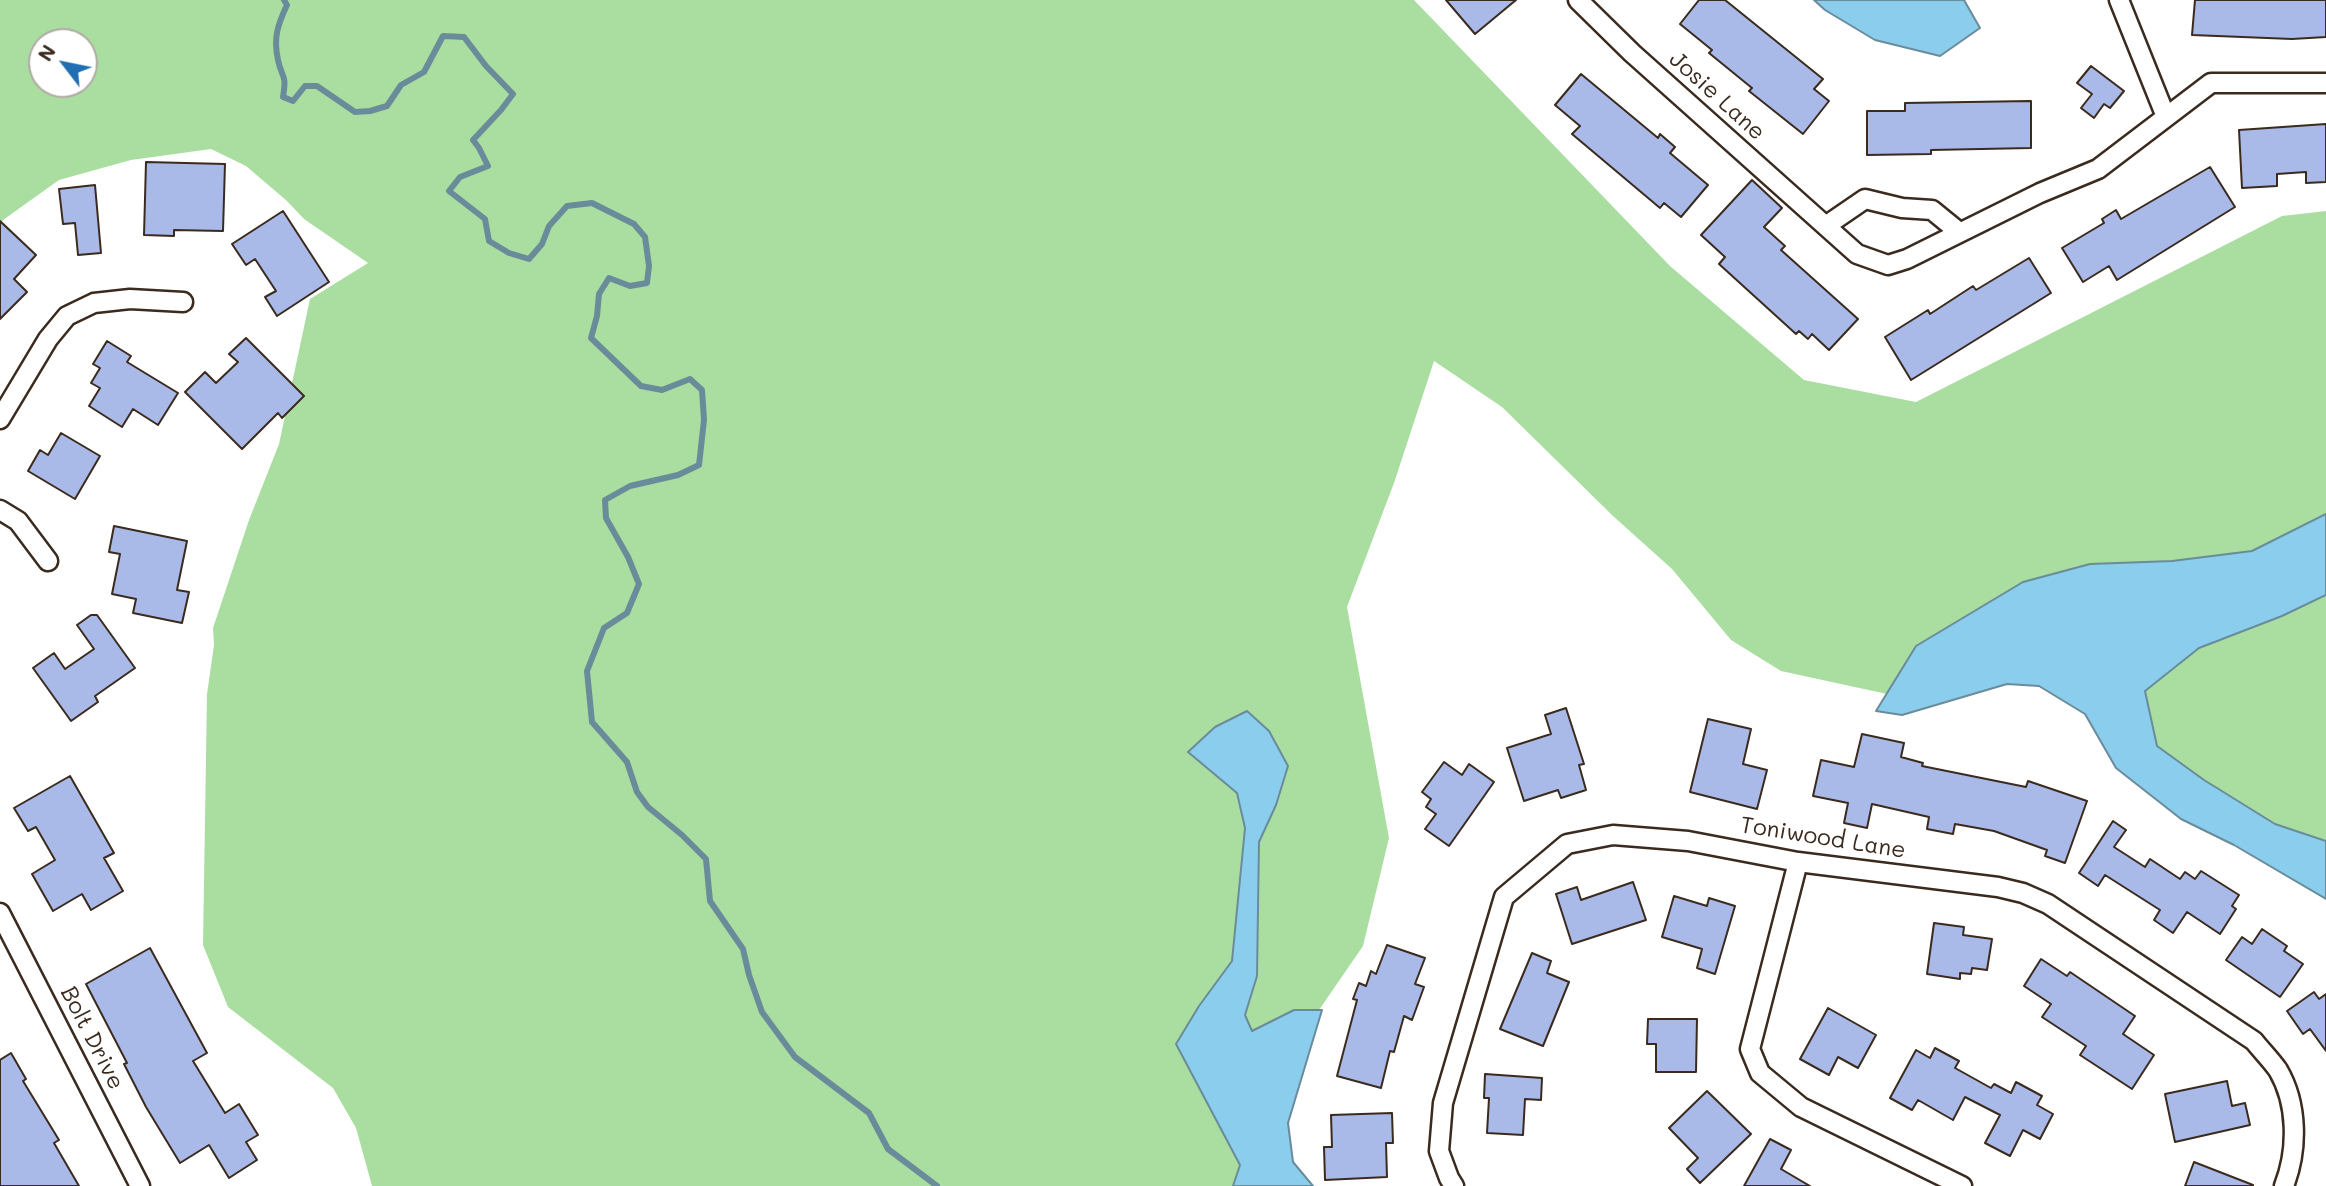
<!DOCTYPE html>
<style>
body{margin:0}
#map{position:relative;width:2326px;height:1186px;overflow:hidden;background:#fff;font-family:Mali,sans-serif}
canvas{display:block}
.north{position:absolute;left:28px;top:28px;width:70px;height:70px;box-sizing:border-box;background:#fff;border:2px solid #b1aaa5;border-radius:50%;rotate:302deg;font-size:19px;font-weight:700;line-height:28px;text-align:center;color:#3b2a1e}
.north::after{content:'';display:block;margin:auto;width:24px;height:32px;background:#1f6fb2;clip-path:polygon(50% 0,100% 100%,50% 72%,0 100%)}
</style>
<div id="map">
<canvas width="2326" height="1186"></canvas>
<div class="north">N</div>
</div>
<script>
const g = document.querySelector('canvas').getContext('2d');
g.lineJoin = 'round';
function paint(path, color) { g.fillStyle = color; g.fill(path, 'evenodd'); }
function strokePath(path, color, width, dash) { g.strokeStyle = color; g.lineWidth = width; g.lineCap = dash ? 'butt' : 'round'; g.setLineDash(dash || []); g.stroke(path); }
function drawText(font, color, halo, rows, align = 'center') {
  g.font = font + ' Mali,sans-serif'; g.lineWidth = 5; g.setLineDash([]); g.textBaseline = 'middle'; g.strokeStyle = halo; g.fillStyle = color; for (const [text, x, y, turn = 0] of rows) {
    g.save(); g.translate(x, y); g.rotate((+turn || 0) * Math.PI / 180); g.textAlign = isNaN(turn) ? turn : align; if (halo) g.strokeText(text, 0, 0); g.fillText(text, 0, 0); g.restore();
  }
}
const green = new Path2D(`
 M0 0H1414L1670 266 1804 380 1916 402 2282 216 2326 211V514L2252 551 2023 582 1916 646 1887 694 1781 671 1731 640 1672 569 1613 516 1502 407 1434 361 1394 483 1347 607 1389 838 1363 946 1319 1010H1294L1252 1031 1245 1015 1257 976 1259 842 1276 805 1288 765 1269 731 1237 793 1245 828 1232 961 1199 1006 1176 1044 1240 1165 1233 1186H372L356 1128 333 1088 228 1007 203 945 207 694 214 645 213 628 249 520 279 444 310 299 368 263 304 219 287 201 246 166 211 149 131 160 59 180 3 220 0 224ZM42 42H84V84H42Z
 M2326 595V841L2275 824 2204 780 2157 746 2145 691 2199 648 2282 616Z`);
const water = new Path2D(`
 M1814 0H1964L1980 28 1940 56 1875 40 1825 10Z
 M2326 514V595L2282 616 2199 648 2145 691 2157 746 2204 780 2275 824 2326 841V899L2234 845 2181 819 2116 768 2085 714 2039 686 2007 684 1902 715 1876 711 1916 646 2023 582 2090 564 2172 561 2252 551Z
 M1247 711 1269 731 1288 766 1276 805 1259 842 1257 976 1245 1015 1252 1031 1294 1010H1322L1288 1123 1293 1162 1313 1186H1233L1240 1165 1176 1044 1199 1006 1232 961 1245 828 1237 793 1188 752 1215 727Z`);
const stream = new Path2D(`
 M284 0 287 5C278 24 273 38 278 60 282 79 287 73 283 97L293 101 305 86H317L355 112 370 111 387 106 401 85 424 72 443 36 464 37 486 66 513 94 501 110 473 140 479 148 488 166 460 177 449 191 485 219 489 241 509 253 529 259 542 244 549 226 567 206 592 203 634 224 645 237 649 266 647 283 630 286 609 278 599 294 597 316 591 338 641 386 662 390 690 379 702 390 704 420 699 465 678 475 630 486 605 500 606 518 628 557 639 584 627 613 604 628 587 671 592 722 627 762 637 792 648 807 682 835 706 859 710 901 743 949 749 975 762 1012 795 1057 869 1113 888 1149 937 1186`);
const building = new Path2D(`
 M1446 0H1516L1475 34Z
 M1699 0H1725L1823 79 1814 89 1829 101 1803 134 1749 91 1752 88 1709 53 1712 50 1680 24Z
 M2195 0H2326V37L2292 39 2192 35Z
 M2091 66 2124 91 2110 108 2104 104 2094 118 2081 108 2092 94 2077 83Z
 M1581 74 1658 138 1660 134 1675 147 1670 153 1708 185 1681 217 1664 203 1660 208 1572 134 1580 126 1555 105Z
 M2031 101V148L1931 150V154L1867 155V111H1905V103Z
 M2326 124V182L2306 183V172L2277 174V186L2242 188 2239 130Z
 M146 162 225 164 223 231 174 230V236L144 235Z
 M2210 167 2235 207 2117 280 2109 266 2083 282 2062 248 2104 223 2102 219 2116 210 2121 219Z
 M1752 180 1782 208 1764 227 1785 246 1781 250 1858 319 1829 350 1812 334 1808 339 1799 331 1796 334 1719 264 1725 257 1701 235Z
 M95 185 101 253 78 255 75 223 63 224 59 189Z
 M283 211 329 282 277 316 265 297 276 291 255 259 246 265 232 244Z
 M0 221 36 255 14 279 27 292 0 319Z
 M2029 258 2051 293 1911 380 1885 337 1928 310 1930 314 1973 286 1976 290Z
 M246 338 304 396 282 418 278 413 242 449 185 392 205 372 216 383 238 362 229 354Z
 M107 341 131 356 127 362 178 393 158 425 133 409 122 427 89 406 100 388 91 383 100 368 93 364Z
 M61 433 100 456 75 499 28 471 40 450 48 455Z
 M114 526 187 541 177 590 189 592 182 623 133 613 136 599 112 594 120 554 109 552Z
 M91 615H97L135 668 95 696 98 702 71 721 33 668 54 653 65 669 94 649 77 625Z
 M1566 708 1584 764 1579 765 1586 790 1561 798 1558 790 1524 801 1507 748 1551 734 1545 715Z
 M1708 719 1751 729 1743 764 1767 770 1757 809 1690 792Z
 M1862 734 1904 743 1901 757 1923 763 1922 766 2026 787 2028 781 2087 801 2065 863 2045 856 2047 850 1994 831 1955 824 1953 834 1927 829 1929 817 1872 804 1867 828 1844 823 1848 803 1813 796 1821 760 1854 767Z
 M1444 762 1462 775 1469 764 1494 782 1449 846 1425 829 1436 814 1426 807 1431 799 1422 792Z
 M70 776 114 853 104 858 123 891 91 910 82 894 53 911 32 874 55 860 36 827 28 831 14 808Z
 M2113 821 2126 830 2114 847 2145 867 2150 859 2180 879 2185 872 2195 879 2201 871 2239 895 2232 906 2236 909 2220 934 2187 912 2173 933 2154 920 2160 910 2105 875 2098 886 2079 873Z
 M1633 882 1646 920 1572 944 1556 894 1577 887 1581 900Z
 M1674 896 1707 906 1709 898 1735 906 1715 974 1697 968 1702 949 1662 937Z
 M1934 923 1964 927 1963 935 1992 939 1987 970 1972 968 1971 974 1960 973V979L1927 974Z
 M2262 929 2287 946 2284 951 2303 964 2280 997 2226 960 2242 937 2252 944Z
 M1387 945 1425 958 1415 984 1424 987 1412 1020 1404 1016 1394 1052 1390 1051 1381 1088 1337 1076 1357 1000 1353 999 1359 983 1366 986 1371 971 1376 974Z
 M150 948 207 1053 193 1061 225 1113 239 1104 258 1135 246 1142 257 1160 229 1178 209 1145 180 1163 146 1107 124 1064 127 1063 86 984Z
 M1532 953 1551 961 1547 973 1569 982 1543 1046 1500 1029Z
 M2041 959 2067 976 2070 972 2135 1016 2123 1034 2154 1055 2132 1089 2080 1055 2086 1046 2042 1017 2051 1004 2024 986Z
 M2314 992 2319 999 2326 994V1051L2310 1029 2303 1034 2287 1011Z
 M1828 1008 1876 1035 1858 1068 1838 1057 1829 1075 1800 1059Z
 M1648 1019H1697L1696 1072H1656V1044H1647Z
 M1935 1048 1959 1061 1955 1068 1991 1088 1994 1084 2011 1093 2016 1082 2042 1096 2037 1105 2053 1114 2040 1139 2023 1130 2010 1156 1985 1143 2000 1115 1965 1097 1953 1120 1918 1100 1912 1110 1890 1098 1916 1050 1930 1058Z
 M11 1053 26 1079 23 1081 59 1140 54 1143 79 1186H0V1060Z
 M1485 1074 1542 1078 1541 1100 1525 1099 1523 1135 1487 1133 1489 1098H1484Z
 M2227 1081 2232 1106 2245 1103 2250 1125 2175 1142 2165 1094Z
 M1707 1091 1751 1134 1700 1183 1687 1169 1698 1158 1669 1128Z
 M1392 1113 1393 1143H1386L1387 1177 1325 1180 1324 1147H1332L1331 1115Z
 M1770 1139 1791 1150 1781 1169 1810 1186H1744Z
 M2194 1162 2253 1185V1186H2185Z`);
const street = new Path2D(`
 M1578 0 1632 53 1857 254 1888 265 1907 259 2040 193 2098 169 2211 83H2326
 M2119 0 2166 117
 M1827 225 1865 199 1902 208 1932 210 1959 232
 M0 419 48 339 67 316 94 303 130 299 183 302
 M0 510 18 521 48 561
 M1798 862 1750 1049 1760 1073 1801 1107 1962 1186
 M0 913 140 1186
 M1454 1186 1449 1178 1439 1151 1443 1103 1504 897 1567 844 1613 835 1688 841 1798 862 1998 887 2023 893 2048 904 2254 1041C2261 1050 2271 1060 2278 1070 2298 1104 2298 1150 2284 1186`);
const streetNames = [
 ["Josie Lane",1717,96,42],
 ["Toniwood Lane",1823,838,9],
 ["Bolt Drive",92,1038,63]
];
paint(green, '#aadea1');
paint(water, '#8acdec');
strokePath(water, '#6a8c9a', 2);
strokePath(stream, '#6a8c9a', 6);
paint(building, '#a9b9e8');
strokePath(building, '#3b2a1e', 2);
strokePath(street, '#3b2a1e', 23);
strokePath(street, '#fff', 18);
drawText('23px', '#3b2a1e', '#fff', streetNames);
</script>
